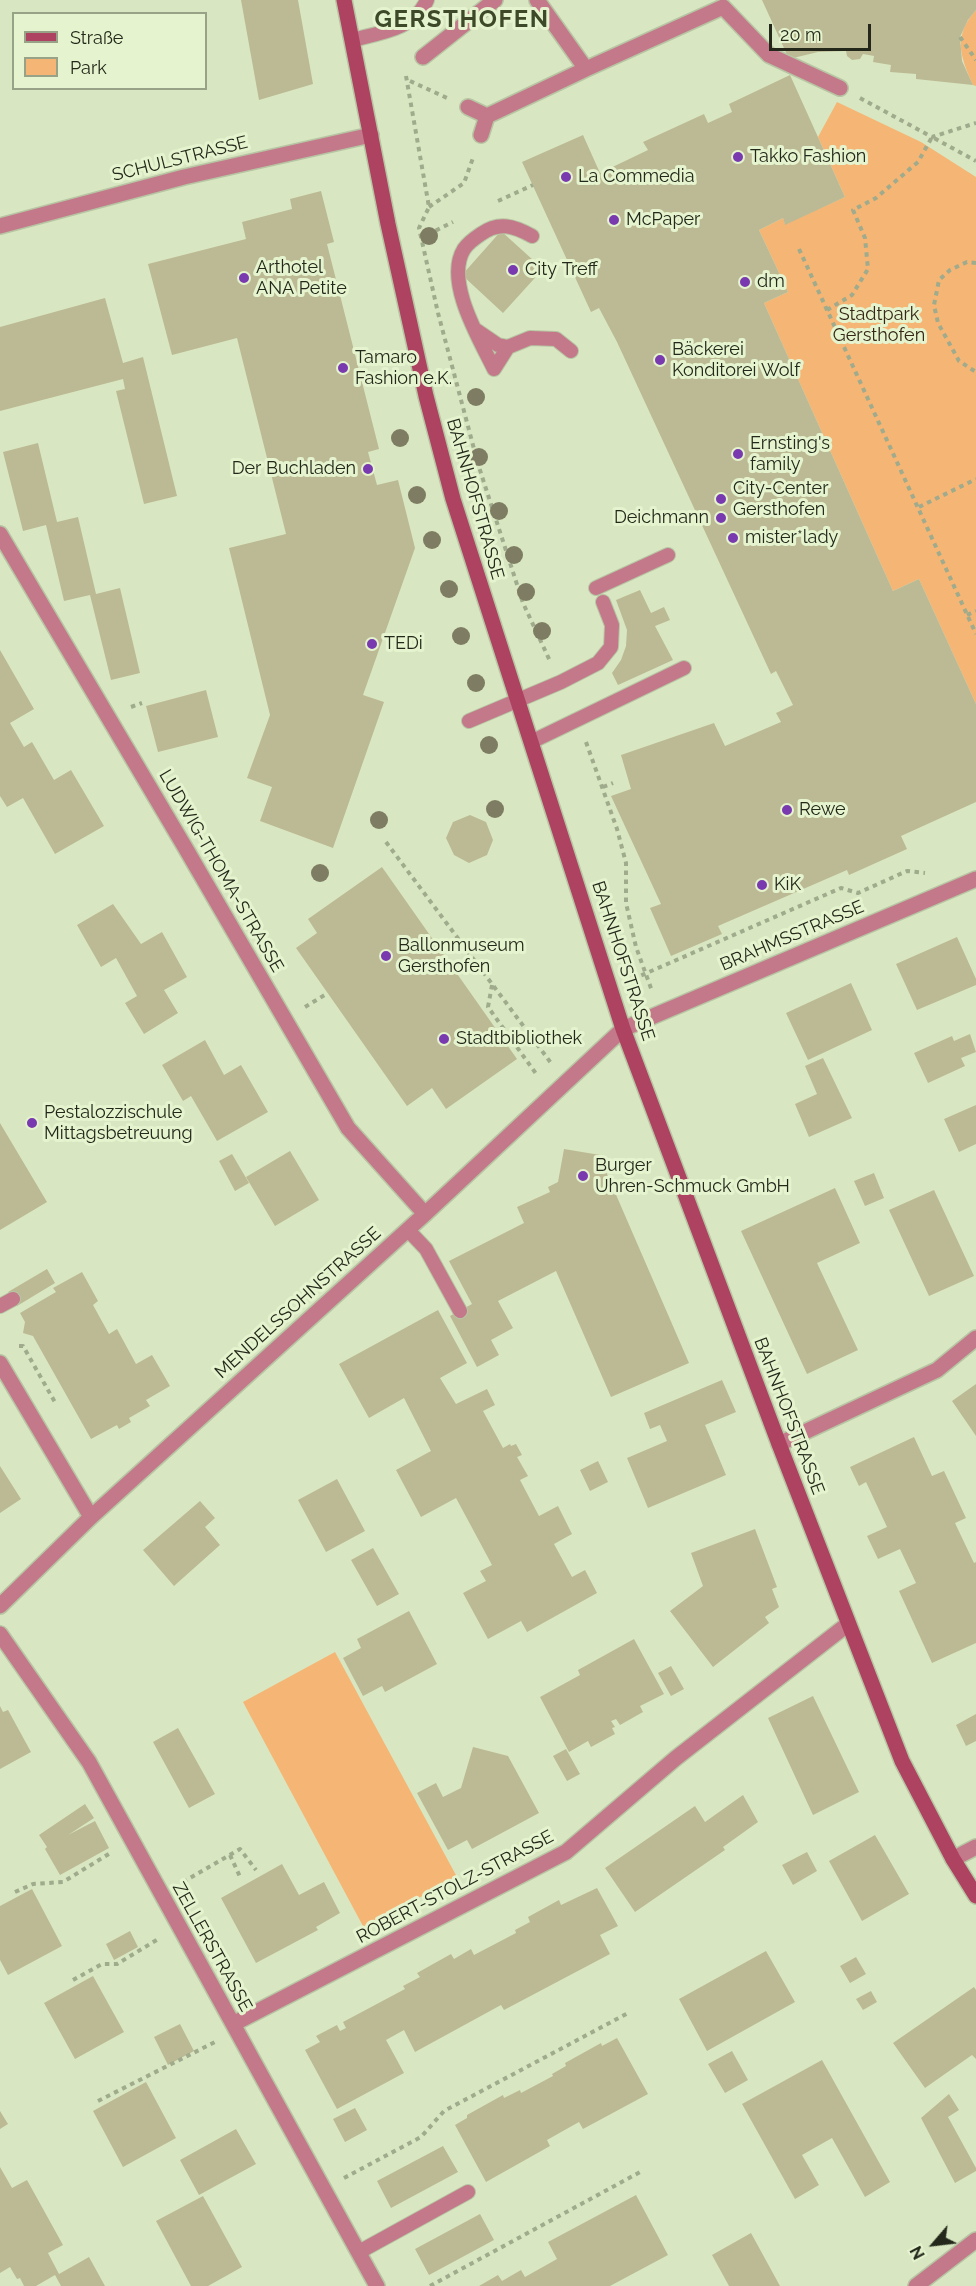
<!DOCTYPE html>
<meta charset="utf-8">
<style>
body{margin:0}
#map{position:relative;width:976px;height:2286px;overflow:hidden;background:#d8e7c1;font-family:Raleway,sans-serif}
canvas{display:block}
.legend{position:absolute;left:12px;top:12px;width:195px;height:78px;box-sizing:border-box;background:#e5f4ce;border:2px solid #97a286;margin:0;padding:8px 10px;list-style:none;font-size:18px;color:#23281a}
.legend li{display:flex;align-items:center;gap:12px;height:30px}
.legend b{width:30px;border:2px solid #97a286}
.north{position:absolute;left:904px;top:2214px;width:60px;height:60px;-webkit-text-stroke:4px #e5f4ce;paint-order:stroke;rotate:242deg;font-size:16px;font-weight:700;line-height:24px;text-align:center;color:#23281a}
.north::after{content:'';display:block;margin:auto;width:21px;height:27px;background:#23281a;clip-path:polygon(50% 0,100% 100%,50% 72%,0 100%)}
.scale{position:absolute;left:769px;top:24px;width:102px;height:27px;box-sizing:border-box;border:3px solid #23281a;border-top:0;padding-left:8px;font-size:18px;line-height:21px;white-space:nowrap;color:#23281a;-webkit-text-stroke:4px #e5f4ce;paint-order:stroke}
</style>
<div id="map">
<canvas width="976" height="2286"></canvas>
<ul class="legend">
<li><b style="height:8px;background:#ad4261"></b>Straße</li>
<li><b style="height:16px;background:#f5b575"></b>Park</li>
</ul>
<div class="north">N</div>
<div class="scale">20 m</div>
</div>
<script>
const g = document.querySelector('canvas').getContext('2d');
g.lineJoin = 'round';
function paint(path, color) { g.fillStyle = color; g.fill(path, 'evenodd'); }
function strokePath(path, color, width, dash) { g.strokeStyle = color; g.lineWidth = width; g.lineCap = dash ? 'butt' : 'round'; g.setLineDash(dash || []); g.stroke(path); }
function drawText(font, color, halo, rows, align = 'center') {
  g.font = font + ' Raleway,sans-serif'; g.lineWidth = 6; g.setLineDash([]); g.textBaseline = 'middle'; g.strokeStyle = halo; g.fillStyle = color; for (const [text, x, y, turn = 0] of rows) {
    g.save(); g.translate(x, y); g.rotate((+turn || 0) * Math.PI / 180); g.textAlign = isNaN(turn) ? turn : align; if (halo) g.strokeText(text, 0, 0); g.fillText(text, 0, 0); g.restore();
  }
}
const green = new Path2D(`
 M976 10V86L973 85C960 56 953 36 976 10Z
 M837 102 921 142 976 177V704L919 579 893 591 764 303 788 292 759 230 783 218 785 224 845 197 818 137Z
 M335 1652 457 1877 364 1928 243 1702Z`);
const building = new Path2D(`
 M241 0H298L313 84 259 100Z
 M762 0H976V10L968 20 960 37 962 61 973 85 916 79V74L890 72 891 65 873 62 874 56 863 54 860 59 852 60 847 56 846 51 818 52 789 59Z
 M790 75 845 197 785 225 783 218 759 230 788 292 764 303 893 591 919 579 976 704V802L901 836 907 849 849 875 847 870 718 926 722 934 671 956 650 908 661 904 611 796 631 789 621 755 714 723 725 746 781 722 776 713 793 705 776 671 771 674 617 342 599 308 591 312 522 162 583 135 600 173 648 150 643 142 704 114 708 123 732 112 729 104Z
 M321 191 334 242 327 244 379 449 368 452 377 485 398 480 415 548 363 695 384 702 333 848 260 821 272 787 247 778 270 715 229 548 286 534 237 338 172 355 148 264 246 239 242 222 292 209 290 199Z
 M501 231 543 269 503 313 462 275Z
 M105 298 123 363 143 357 177 496 144 504 116 391 125 389 123 379 0 411V327Z
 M38 443 57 522 78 517 96 594 120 588 140 673 111 680 90 595 64 601 46 525 23 531 3 452Z
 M640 590 651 613 664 607 670 620 655 626 673 660 618 685 612 673 621 660 626 646 627 630 616 600Z
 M0 650 34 709 10 723 24 747 32 742 54 780 71 770 104 826 55 854 23 798 7 807 0 796Z
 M206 690 218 737 158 752 146 706Z
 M470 815 486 822 493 840 487 855 469 863 454 855 446 838 453 822Z
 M382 867 517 1059 446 1109 432 1088 407 1106 296 948 317 933 308 919Z
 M113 904 141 944 162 932 187 977 164 990 178 1013 144 1034 125 1003 137 996 116 958 101 967 77 925Z
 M957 937 976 979V985L917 1010 896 964Z
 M851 983 872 1030 808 1060 786 1013Z
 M970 1034 976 1052 961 1058 965 1066 928 1083 914 1053 952 1036 954 1041Z
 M205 1040 224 1075 241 1065 268 1112 217 1141 191 1096 183 1101 162 1065Z
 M823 1058 852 1118 809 1137 795 1104 817 1094 805 1066Z
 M976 1105V1144L959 1152 944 1119Z
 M0 1123 47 1202 0 1230Z
 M564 1149 606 1156 604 1167 689 1363 611 1397 556 1271 498 1301 513 1328 491 1340 499 1355 477 1367 450 1316 472 1304 449 1261 524 1223 517 1207 550 1192 548 1187 558 1182Z
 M290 1151 319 1200 275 1226 246 1177Z
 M232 1154 249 1183 235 1191 219 1161Z
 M874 1173 884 1198 865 1206 854 1181Z
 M835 1188 860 1243 817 1263 858 1350 807 1374 741 1231Z
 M934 1190 974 1276 929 1296 889 1210Z
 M47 1269 55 1283 17 1306 8 1292Z
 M82 1272 98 1301 93 1305 109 1334 117 1329 136 1364 152 1355 170 1386 146 1400 150 1406 129 1418 131 1422 119 1429 117 1425 91 1439 33 1336 23 1333 25 1322 20 1313 56 1292 53 1288Z
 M438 1310 467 1363 440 1378 456 1404 487 1389 495 1405 483 1411 503 1448 510 1444 511 1446 516 1444 522 1455 517 1457 528 1476 520 1480 539 1516 558 1506 572 1534 554 1544 572 1577 585 1570 597 1593 527 1632 521 1621 488 1639 463 1593 486 1581 480 1571 492 1565 456 1498 421 1517 396 1470 431 1451 404 1398 369 1418 339 1364Z
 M722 1380 736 1412 705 1425 726 1475 648 1508 627 1458 667 1441 660 1425 650 1429 644 1413Z
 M976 1384V1436L952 1401Z
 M914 1437 932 1476 944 1471 966 1518 955 1523 974 1563 976 1562V1643L932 1663 899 1591 916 1583 900 1549 878 1559 867 1536 887 1527 866 1482 859 1486 850 1467Z
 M598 1461 608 1482 590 1491 580 1470Z
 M0 1466 21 1499 0 1513Z
 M337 1479 365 1531 326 1552 298 1500Z
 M200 1501 215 1518 205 1527 220 1545 174 1586 143 1550Z
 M755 1529 777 1587 772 1589 779 1607 765 1617 769 1623 713 1667 670 1611 703 1586 691 1553Z
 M373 1548 399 1594 377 1606 351 1560Z
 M409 1611 437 1664 385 1692 382 1686 363 1696 343 1658 361 1648 357 1639Z
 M634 1639 664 1694 640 1706 643 1712 620 1725 616 1719 611 1721 615 1727 612 1728 615 1734 591 1747 588 1741 569 1752 540 1697 580 1675 578 1670Z
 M671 1666 684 1689 671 1696 658 1673Z
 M813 1696 859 1792 813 1815 768 1718Z
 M0 1706 3 1712 8 1710 31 1752 0 1769Z
 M976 1714V1741L966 1746 956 1725Z
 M178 1728 215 1794 189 1808 153 1742Z
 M473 1747 508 1756 539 1813 472 1849 467 1840 448 1850 417 1793 436 1783 443 1797 461 1788Z
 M566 1749 580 1774 567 1781 553 1756Z
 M743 1795 758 1822 723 1847 725 1850 635 1912 605 1868 695 1806 705 1822Z
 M85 1804 94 1818 68 1835 95 1821 109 1848 60 1875 45 1849 47 1847 39 1835Z
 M875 1835 909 1894 862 1921 829 1861Z
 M807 1852 817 1871 793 1885 782 1865Z
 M282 1864 299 1895 324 1882 340 1913 316 1927 318 1930 256 1963 221 1898Z
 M597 1888 618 1926 600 1935 610 1954 504 2010 501 2005 415 2052 404 2030 386 2040 404 2073 337 2109 305 2050 320 2042 316 2036 337 2025 340 2031 346 2028 343 2022 405 1989 403 1986 420 1977 417 1973 451 1954 454 1959 471 1949 474 1955 516 1933 515 1930 530 1922 528 1917 559 1900 561 1905Z
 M32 1889 62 1946 8 1975 0 1960V1906Z
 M130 1931 138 1947 114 1960 106 1944Z
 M766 1951 795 2002 707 2051 679 1999Z
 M856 1957 866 1974 850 1983 840 1966Z
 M93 1976 124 2032 75 2059 44 2003Z
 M974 1987 976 1990V2059L972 2055 925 2088 893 2043Z
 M871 1991 877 2002 863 2010 856 1999Z
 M180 2024 194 2051 168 2065 154 2037Z
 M617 2038 648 2094 583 2129 579 2122 547 2140 550 2146 486 2182 455 2125 467 2118V2115L503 2095 504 2098 520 2090 521 2093 553 2076 552 2074 566 2066 565 2063 601 2043 602 2046Z
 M732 2051 748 2080 725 2093 708 2064Z
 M822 2060 890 2182 865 2197 832 2138 802 2155 819 2185 795 2199 742 2104Z
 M146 2082 176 2138 123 2167 93 2111Z
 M949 2094 959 2110 948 2117 976 2168V2171L955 2183 921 2118Z
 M355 2108 367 2130 345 2142 333 2119Z
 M0 2111 8 2124 0 2129Z
 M236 2129 256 2164 199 2195 180 2160Z
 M443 2146 458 2172 391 2208 377 2181Z
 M0 2167 12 2188 27 2180 63 2245 48 2253 59 2274 89 2257 105 2286H61L55 2275 36 2286H24L20 2278 17 2279 10 2267 0 2273Z
 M636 2195 668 2255 610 2286H479L498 2275 502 2281 521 2270 525 2277 557 2259 548 2242Z
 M203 2196 242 2267 208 2286H191L156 2221Z
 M480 2214 494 2240 429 2275 415 2249Z
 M751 2233 780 2286H729L712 2255Z`);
const path = new Path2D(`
 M960 37 976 60
 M406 76 429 207 419 228 438 313 478 464 523 603 550 661
 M410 81 447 98
 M860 98 932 137 976 123
 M498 201 533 185
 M429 207 464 183 473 158
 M422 242 433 232 453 222
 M799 249 976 634
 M976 263 967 262 950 270 939 280 934 305 938 323 959 361 976 372
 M827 310 852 295 868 269 865 238 853 210 876 198 918 162 932 137 976 161
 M919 507 976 479
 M967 615 976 611
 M131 707 142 703
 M486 738 489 751
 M586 742 617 829 626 863V903L636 947 652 991
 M603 787 613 783
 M386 842 551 1063
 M633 979 841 888 858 893 907 871 925 873
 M492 985 488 1007 537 1075
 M305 1007 328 993
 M19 1346H23L56 1404
 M230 1855 241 1879
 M183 1882 240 1849 256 1870
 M15 1892 33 1884 63 1882 112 1852
 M73 1980 102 1964H117L160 1938
 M98 2101 215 2042
 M344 2178 421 2137 444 2111 630 2012
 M430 2286 642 2171`);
const lane = new Path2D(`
 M352 40C379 33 415 29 427 0
 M476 330 498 345 508 347
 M494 369C480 340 444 281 464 249 468 243 475 238 481 234 499 221 514 226 532 236
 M494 369 508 347 530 338 556 339 571 351
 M596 588 668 555
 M469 721 561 682 598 663 611 647 612 625 603 602
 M531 742 684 668
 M408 1230 426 1249 460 1311
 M0 1306 13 1299
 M359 2252 468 2192`);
const street = new Path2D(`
 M537 0 586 69 723 7 769 55 840 88
 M423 57 495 0
 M468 107 487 116
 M481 135 487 116 586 69
 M0 226 184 177 371 135
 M0 534 186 849 348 1128 425 1214
 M0 1363 91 1517
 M779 1444 937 1370 976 1338
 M0 1606 91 1517 425 1214 623 1029 976 879
 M0 1634 89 1762 377 2286
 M953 1859 976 1847
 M233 2024 566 1852 676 1758 848 1624
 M916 2286 976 2240`);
const secondary = new Path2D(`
 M344 0 388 224 426 396 453 499 623 1029 779 1444 902 1761 953 1859 976 1896`);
const trees = [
 [429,236],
 [476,397],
 [400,438],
 [479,457],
 [417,495],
 [499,511],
 [432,540],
 [514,555],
 [449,589],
 [526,592],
 [542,631],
 [461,636],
 [476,683],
 [489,745],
 [495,809],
 [379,820],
 [320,873]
];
const markers = [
 [738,157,6,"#793aaf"],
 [566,177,6,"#793aaf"],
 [614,220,6,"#793aaf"],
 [513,270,6,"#793aaf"],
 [244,278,6,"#793aaf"],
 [745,282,6,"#793aaf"],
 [660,360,6,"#793aaf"],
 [343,368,6,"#793aaf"],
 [738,454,6,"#793aaf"],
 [368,469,6,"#793aaf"],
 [721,499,6,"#793aaf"],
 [721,518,6,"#793aaf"],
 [733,538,6,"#793aaf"],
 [372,644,6,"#793aaf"],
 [787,810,6,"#793aaf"],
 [762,885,6,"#793aaf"],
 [386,956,6,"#793aaf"],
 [444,1039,6,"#793aaf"],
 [32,1123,6,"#793aaf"],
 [583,1176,6,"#793aaf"]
];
const poiNames = [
 ["Takko Fashion",750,157],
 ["La Commedia",578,177],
 ["McPaper",626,220],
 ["Arthotel",256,268],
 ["ANA Petite",256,289],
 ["City Treff",525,270],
 ["dm",757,282],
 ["Bäckerei",672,350],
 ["Konditorei Wolf",672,371],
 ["Tamaro",355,358],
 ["Fashion e.K.",355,379],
 ["Ernsting's",750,444],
 ["family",750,465],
 ["Der Buchladen",356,469,"right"],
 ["City-Center",733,489],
 ["Gersthofen",733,510],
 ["Deichmann",709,518,"right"],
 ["mister*lady",745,538],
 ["TEDi",384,644],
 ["Rewe",799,810],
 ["KiK",774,885],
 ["Ballonmuseum",398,946],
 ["Gersthofen",398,967],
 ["Stadtbibliothek",456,1039],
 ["Pestalozzischule",44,1113],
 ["Mittagsbetreuung",44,1134],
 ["Burger",595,1166],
 ["Uhren-Schmuck GmbH",595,1187]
];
const streetNames = [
 ["SCHULSTRASSE",180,159,-14],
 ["BAHNHOFSTRASSE",475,499,74],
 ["LUDWIG-THOMA-STRASSE",221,871,60],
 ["BRAHMSSTRASSE",792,936,-23],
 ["BAHNHOFSTRASSE",623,961,72],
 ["MENDELSSOHNSTRASSE",298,1303,-42],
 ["BAHNHOFSTRASSE",789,1416,69],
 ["ROBERT-STOLZ-STRASSE",455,1887,-28],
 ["ZELLERSTRASSE",212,1947,61]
];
const parkNames = [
 ["Stadtpark",879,315],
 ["Gersthofen",879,336]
];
const districtNames = [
 ["GERSTHOFEN",462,20]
];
paint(green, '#f5b575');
paint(building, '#bcba94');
strokePath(lane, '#b7c5a3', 16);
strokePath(street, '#b7c5a3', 18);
strokePath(secondary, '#b7c5a3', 18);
strokePath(path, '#9fab8c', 4, [4.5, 4.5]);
strokePath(lane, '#c3798a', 14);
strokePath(street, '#c3798a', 15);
strokePath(secondary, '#ad4261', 15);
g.fillStyle = '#7e7d63';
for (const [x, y] of trees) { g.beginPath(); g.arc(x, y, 9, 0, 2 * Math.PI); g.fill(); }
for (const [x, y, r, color] of markers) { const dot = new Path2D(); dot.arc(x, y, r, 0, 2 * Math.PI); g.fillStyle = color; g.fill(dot); strokePath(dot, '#e5f4ce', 2); }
drawText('18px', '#23281a', '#e5f4ce', poiNames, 'left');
drawText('18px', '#23281a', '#e5f4ce', streetNames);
drawText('18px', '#352616', '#e5f4ce', parkNames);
g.letterSpacing = '1.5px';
drawText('bold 24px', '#3d4929', '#e5f4ce', districtNames);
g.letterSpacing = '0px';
</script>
